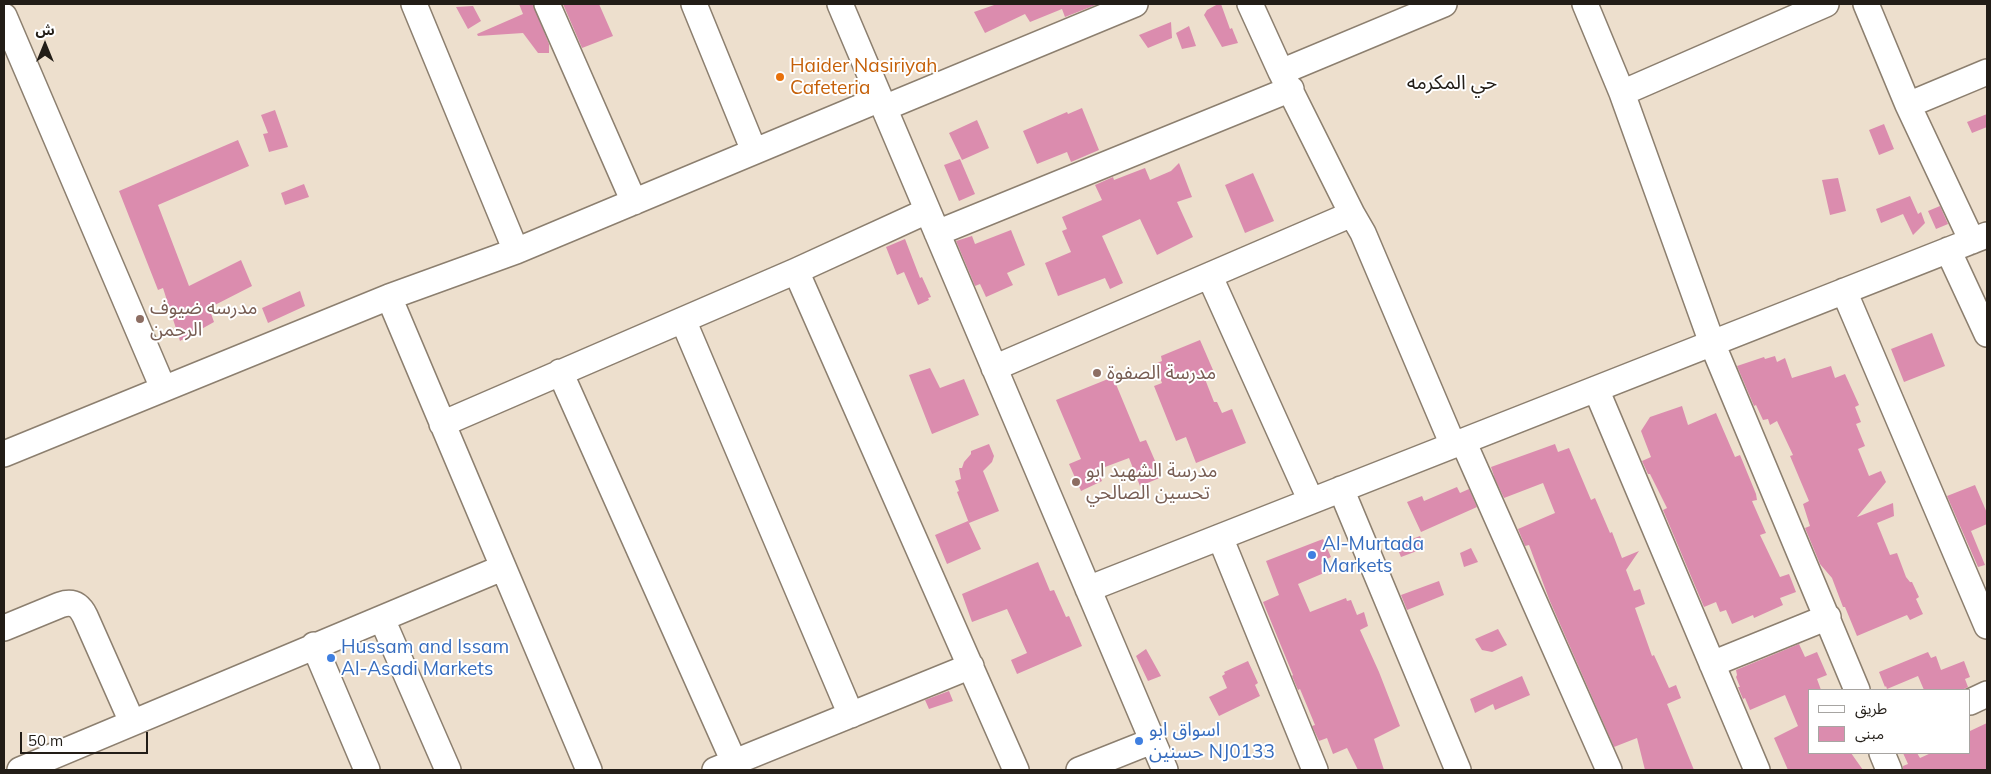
<!DOCTYPE html>
<meta charset="utf-8">
<style>
body{margin:0}
#map{position:relative;width:1991px;height:774px;overflow:hidden;background:#eddfcd;font-family:Mulish,"Noto Sans Arabic",sans-serif}
canvas{display:block}
.frame{position:absolute;inset:0;border:5px solid #221d17;pointer-events:none}
.legend{position:absolute;left:1808px;top:689px;width:162px;height:65px;box-sizing:border-box;background:#fff;border:1px solid #a7a5a2;margin:0;padding:6px 9px;list-style:none;font-size:15px;color:#221d17}
.legend li{display:flex;align-items:center;gap:10px;height:25px}
.legend b{width:25px;border:1px solid #a7a5a2}
.north{position:absolute;left:20px;top:20px;width:50px;height:50px;-webkit-text-stroke:4px #fff;paint-order:stroke;rotate:0deg;font-size:14px;font-weight:700;line-height:20px;text-align:center;color:#221d17}
.north::after{content:'';display:block;margin:auto;width:18px;height:22px;background:#221d17;clip-path:polygon(50% 0,100% 100%,50% 72%,0 100%)}
.scale{position:absolute;left:20px;top:732px;width:128px;height:22px;box-sizing:border-box;border:2px solid #221d17;border-top:0;padding-left:6px;font-size:15px;line-height:18px;white-space:nowrap;color:#221d17;-webkit-text-stroke:4px #fff;paint-order:stroke}
</style>
<div id="map">
<canvas width="1991" height="774"></canvas>
<div class="frame"></div>
<ul class="legend">
<li><b style="height:6px;background:#fff"></b>طريق</li>
<li><b style="height:14px;background:#db8cae"></b>مبنى</li>
</ul>
<div class="north">ش</div>
<div class="scale">50 m</div>
</div>
<script>
const g = document.querySelector('canvas').getContext('2d');
g.lineJoin = 'round';
function paint(path, color) { g.fillStyle = color; g.fill(path, 'evenodd'); }
function strokePath(path, color, width, dash) { g.strokeStyle = color; g.lineWidth = width; g.lineCap = dash ? 'butt' : 'round'; g.setLineDash(dash || []); g.stroke(path); }
function drawText(font, color, halo, rows, align = 'center') {
  g.font = font + ' Mulish,"Noto Sans Arabic",sans-serif'; g.lineWidth = 4; g.setLineDash([]); g.textBaseline = 'middle'; g.strokeStyle = halo; g.fillStyle = color; for (const [text, x, y, turn = 0] of rows) {
    g.save(); g.translate(x, y); g.rotate((+turn || 0) * Math.PI / 180); g.textAlign = isNaN(turn) ? turn : align; if (halo) g.strokeText(text, 0, 0); g.fillText(text, 0, 0); g.restore();
  }
}
const building = new Path2D(`
 M519 4H533L549 44V53H538L523 33 478 36 477 34 523 14Z
 M563 4H599L613 36 582 48Z
 M997 4H1098L1065 17 1062 9 1030 22 1025 14 985 33 974 12Z
 M1218 4H1221L1230 29 1232 28 1238 43 1222 47 1204 15 1207 10Z
 M473 6 481 21 468 29 456 7Z
 M1171 22 1172 38 1148 48 1139 35Z
 M1189 26 1196 46 1182 49 1176 33Z
 M1082 108 1099 150 1071 162 1067 152 1037 164 1023 131 1067 112 1068 114Z
 M275 110 288 147 269 152 263 134 268 133 261 115Z
 M1987 114V127L1972 133 1967 122Z
 M977 120 989 148 962 160 949 133Z
 M1884 124 1894 149 1879 155 1869 130Z
 M238 140 249 166 158 205 189 286 241 260 252 286 209 308 214 322 180 341 163 288 158 290 119 191Z
 M960 159 975 194 959 201 944 165Z
 M1179 163 1192 197 1177 202 1193 237 1157 255 1140 219 1102 236 1123 283 1110 289 1105 278 1058 296 1045 263 1071 252 1062 231 1067 229 1062 217 1102 200 1095 185 1113 177 1114 180 1145 168 1150 180 1171 171Z
 M1253 173 1274 221 1245 233 1225 185Z
 M1838 178 1846 211 1830 215 1822 180Z
 M304 184 309 197 285 205 281 193Z
 M1910 196 1918 214 1921 212 1925 223 1913 235 1903 214 1881 223 1876 209Z
 M1940 206 1948 224 1936 229 1928 211Z
 M1011 230 1025 265 1007 273 1013 285 986 297 980 284 975 286 956 241 972 236 975 244Z
 M905 239 920 278 922 277 931 297 928 298 929 300 918 305 904 272 897 275 886 247Z
 M300 291 305 306 268 323 262 308Z
 M1932 333 1945 366 1904 382 1891 349Z
 M1200 340 1213 370 1203 374 1214 402H1217L1222 413 1232 409 1246 443 1196 463 1186 437 1176 441 1154 386 1162 383 1155 364 1162 361 1161 356Z
 M1775 356 1777 362 1785 358 1792 378 1831 366 1835 378 1845 374 1859 405 1855 407 1861 422 1856 424 1865 446 1858 449 1869 476 1881 471 1886 482 1857 517 1893 503 1894 516 1877 523 1890 555 1897 553 1906 577 1910 582H1912L1919 597 1916 599 1923 614 1910 620 1907 615 1857 636 1845 607H1843L1832 578 1820 564 1805 528 1810 526 1803 504 1809 501 1790 456 1793 455 1777 421 1770 425 1768 419 1763 420 1756 405 1754 406 1737 366 1764 357 1765 359Z
 M930 368 940 388 964 379 979 415 932 434 909 375Z
 M1113 377 1140 442 1146 440 1162 477 1140 486 1129 458 1097 470 1102 481 1081 491 1069 464 1081 459 1056 400Z
 M1682 406 1688 425 1716 413 1735 457 1740 455 1756 494 1757 500 1752 501 1766 533 1760 535 1780 577 1789 574 1796 592 1780 598 1783 605 1754 618 1753 615 1732 624 1726 610 1720 612 1716 602 1704 607 1663 510 1667 508 1650 474H1648L1642 461 1651 457 1641 431 1650 417Z
 M989 444 994 456 992 462 983 471 999 511 969 523 957 492 959 491 955 481 961 479 959 468H962L964 462 971 454V451Z
 M1555 444 1558 452 1569 448 1591 500 1595 498 1610 533 1612 532 1622 558 1639 551 1626 570 1634 591 1640 589 1645 604 1635 608 1652 656 1654 655 1669 688 1676 685 1681 698 1667 704 1694 770H1645L1637 738 1614 747 1549 599 1529 545 1525 546 1518 529 1555 513 1543 483 1504 498 1495 479 1491 467Z
 M1975 485 1987 513V524L1971 531 1985 565 1978 567 1947 496Z
 M1457 487 1460 493 1469 489 1477 507 1421 532 1407 502 1422 496 1424 501Z
 M968 521 981 549 947 564 935 535Z
 M1420 536 1425 548 1401 557 1396 545Z
 M1323 539 1331 557 1321 562 1324 573 1298 584 1310 612 1346 598 1347 601 1351 600 1357 615 1364 612 1368 626 1360 630 1379 672 1400 726 1374 739 1384 770H1358L1347 748 1333 754 1327 738 1319 741 1312 726 1315 725 1300 689 1298 690 1292 676 1293 675 1263 602 1279 595 1266 561Z
 M1471 548 1478 562 1464 567 1460 553Z
 M1038 562 1050 591 1054 590 1066 617 1069 616 1082 646 1017 674 1011 660 1027 653 1007 609 972 622 962 594Z
 M1439 581 1444 595 1407 610 1401 595Z
 M1498 629 1507 645 1492 652 1482 650 1475 639Z
 M1799 644 1805 657 1817 652 1827 675 1817 679 1821 690H1810V753H1851L1863 770H1788L1774 738 1798 726 1785 695 1750 710 1745 698 1743 699 1738 687H1740L1736 677 1737 675 1736 670Z
 M1146 649 1161 676 1148 681 1136 656Z
 M1928 652 1931 658 1936 656 1941 670 1964 661 1970 677 1965 679 1968 687 1962 690H1924L1918 676 1887 689 1886 686 1885 687 1879 672Z
 M1248 661 1258 683 1255 685 1260 696 1219 716 1209 697 1227 688 1222 676 1225 674 1224 672Z
 M1522 676 1530 695 1495 710 1493 704 1475 713 1470 699Z
 M949 691 953 701 929 709 925 700Z
 M1987 723V770H1903V766L1908 764 1903 753H1917L1920 758 1931 753H1970V731Z`);
const minor = new Path2D(`
 M414 4 516 251
 M547 4 634 202
 M694 4 754 151
 M840 4 1165 770
 M1250 4 1281 72 1352 214
 M1585 4 1622 93 1712 343 1857 690
 M1866 4 1908 105 1972 241
 M4 16 163 388
 M1281 72 1444 4
 M1622 93 1826 4
 M1908 105 1987 72
 M884 108 1135 4
 M937 233 1291 89
 M1948 250 1987 334
 M796 271 1016 770
 M1210 277 1311 501
 M1844 291 1987 626
 M389 297 589 770
 M683 320 851 715
 M994 368 1352 214 1363 233 1453 445
 M560 372 734 762
 M1596 389 1757 770
 M442 424 796 271 927 211
 M1463 441 1609 770
 M4 454 389 297 516 251 880 99
 M1341 489 1458 770
 M1220 537 1315 770
 M1088 589 1987 235
 M382 619 448 770
 M4 628 60 605C72 601 79 604 85 616L132 722
 M314 645 367 770
 M1712 664 1828 617
 M1970 702 1987 694
 M1882 753 1889 770
 M20 770 502 568
 M715 770 971 666
 M1079 770 1152 741`);
const markers = [
 [780,77,5,"#e8710a"],
 [140,319,5,"#8d6e63"],
 [1097,373,5,"#8d6e63"],
 [1076,482,5,"#8d6e63"],
 [1312,555,5,"#3f7fe0"],
 [331,658,5,"#3f7fe0"],
 [1139,741,5,"#3f7fe0"]
];
const foodNames = [
 ["Haider Nasiriyah",790,66],
 ["Cafeteria",790,88]
];
const educationNames = [
 ["مدرسه ضيوف",150,308],
 ["الرحمن",150,330],
 ["مدرسة الصفوة",1107,373],
 ["مدرسة الشهيد ابو",1086,471],
 ["تحسين الصالحي",1086,493]
];
const shopNames = [
 ["Al-Murtada",1322,544],
 ["Markets",1322,566],
 ["Hussam and Issam",341,647],
 ["Al-Asadi Markets",341,669],
 ["اسواق ابو",1149,730],
 ["حسنين NJ0133",1149,752]
];
const neighbourhoodNames = [
 ["حي المكرمه",1452,83]
];
paint(building, '#db8cae');
strokePath(minor, '#8c7f6f', 28);
strokePath(minor, '#fff', 25);
for (const [x, y, r, color] of markers) { const dot = new Path2D(); dot.arc(x, y, r, 0, 2 * Math.PI); g.fillStyle = color; g.fill(dot); strokePath(dot, '#fff', 2); }
drawText('19px', '#c56008', '#fff', foodNames, 'left');
drawText('19px', '#785e54', '#fff', educationNames, 'left');
drawText('19px', '#366cbe', '#fff', shopNames, 'left');
drawText('20px', '#221d17', '#fff', neighbourhoodNames);
</script>
